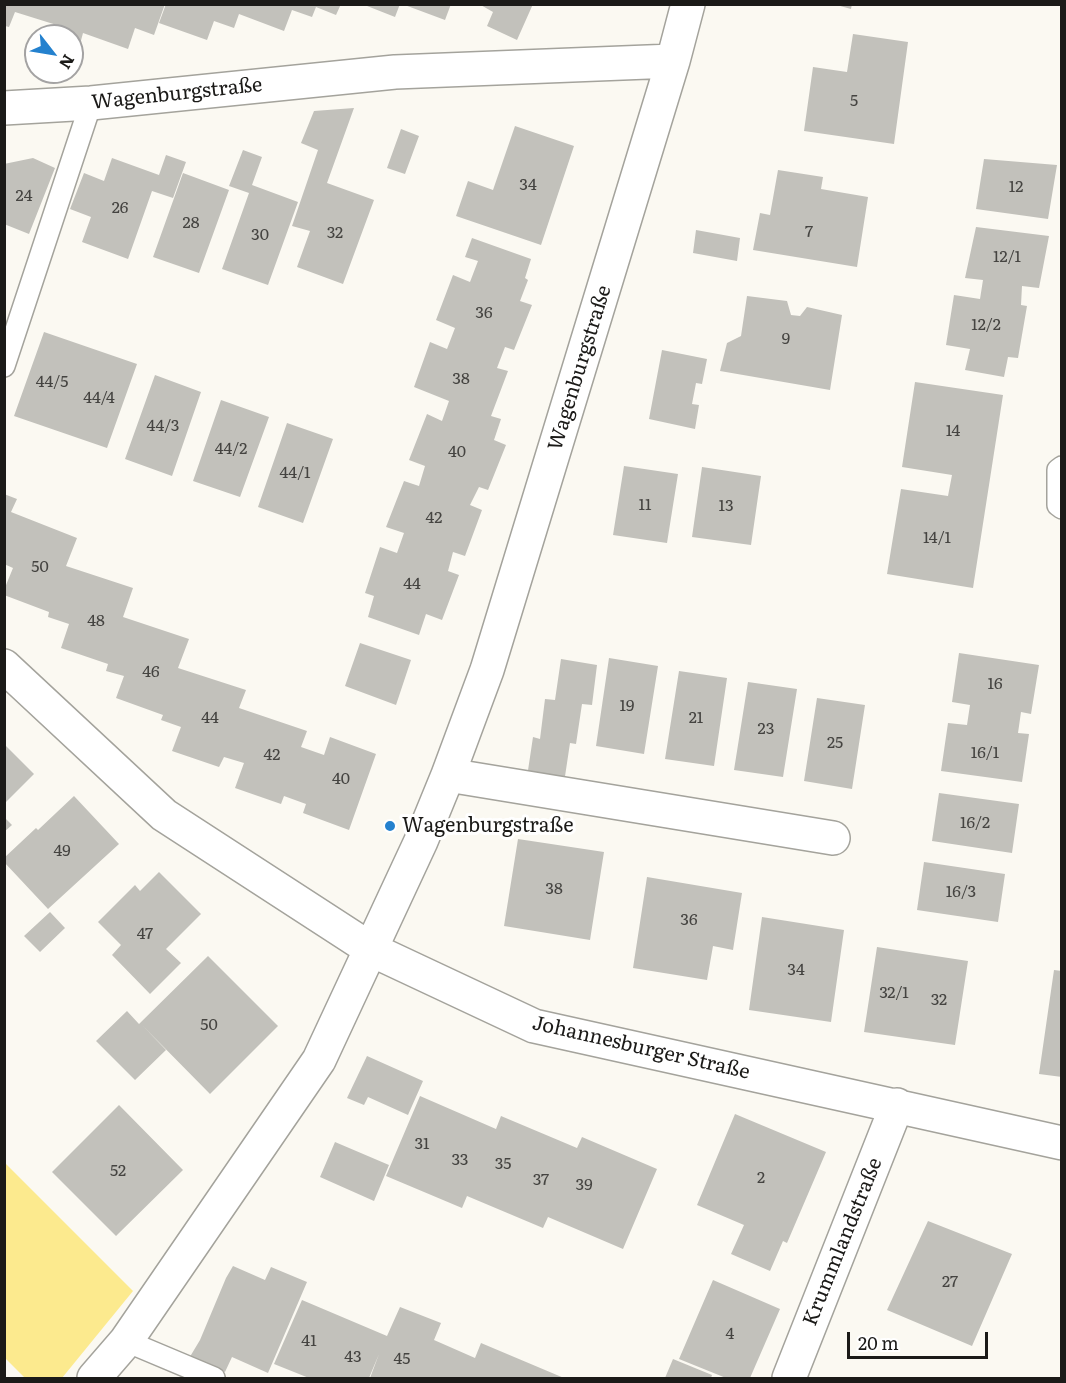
<!DOCTYPE html>
<meta charset="utf-8">
<style>
body{margin:0}
#map{position:relative;width:1066px;height:1383px;overflow:hidden;background:#fbf9f2;font-family:Literata,serif}
canvas{display:block}
.frame{position:absolute;inset:0;border:6px solid #1b1a18;pointer-events:none}
.north{position:absolute;left:24px;top:24px;width:60px;height:60px;box-sizing:border-box;background:#fff;border:2px solid #a4a3a3;border-radius:50%;rotate:121deg;font-size:16px;font-weight:700;line-height:24px;text-align:center;color:#1b1a18}
.north::after{content:'';display:block;margin:auto;width:21px;height:27px;background:#2481ce;clip-path:polygon(50% 0,100% 100%,50% 72%,0 100%)}
.scale{position:absolute;left:847px;top:1332px;width:141px;height:27px;box-sizing:border-box;border:3px solid #1b1a18;border-top:0;padding-left:8px;font-size:18px;line-height:21px;white-space:nowrap;color:#1b1a18;-webkit-text-stroke:4px #fff;paint-order:stroke}
</style>
<div id="map">
<canvas width="1066" height="1383"></canvas>
<div class="frame"></div>
<div class="north">N</div>
<div class="scale">20 m</div>
</div>
<script>
const g = document.querySelector('canvas').getContext('2d');
g.lineJoin = 'round';
function paint(path, color) { g.fillStyle = color; g.fill(path, 'evenodd'); }
function strokePath(path, color, width, dash) { g.strokeStyle = color; g.lineWidth = width; g.lineCap = dash ? 'butt' : 'round'; g.setLineDash(dash || []); g.stroke(path); }
function drawText(font, color, halo, rows, align = 'center') {
  g.font = font + ' Literata,serif'; g.lineWidth = 6; g.setLineDash([]); g.textBaseline = 'middle'; g.strokeStyle = halo; g.fillStyle = color; for (const [text, x, y, turn = 0] of rows) {
    g.save(); g.translate(x, y); g.rotate((+turn || 0) * Math.PI / 180); g.textAlign = isNaN(turn) ? turn : align; if (halo) g.strokeText(text, 0, 0); g.fillText(text, 0, 0); g.restore();
  }
}
const green = new Path2D(`
 M4 1162 133 1291 62 1378H25L5 1358Z`);
const building = new Path2D(`
 M5 4H165L154 35 135 28 128 49 83 33 79 48 72 46V36H60L63 27 15 12 9 27 5 26Z
 M166 4H341L336 15 316 7 312 17 292 10 284 31 239 14 234 28 214 21 207 40 159 23Z
 M362 4H400L395 17Z
 M402 4H451L445 20Z
 M479 4H533L517 40 487 26 493 12Z
 M833 4H852L851 9Z
 M853 34 908 42 894 144 804 131 813 67 847 72Z
 M354 108 327 183 374 200 343 284 297 267 310 231 292 226 318 150 301 143 314 111Z
 M515 126 574 146 541 245 456 216 468 181 493 190Z
 M401 129 419 136 405 174 387 168Z
 M243 150 262 157 252 185 298 202 268 285 222 269 249 193 229 186Z
 M166 155 186 162 173 198 152 191 128 259 82 242 91 217 70 209 84 173 104 181 112 158 159 175Z
 M33 158 55 168 29 234 4 224V164Z
 M984 159 1057 165 1048 219 976 209Z
 M778 170 823 177 821 189 868 197 857 267 753 250 760 213 770 215Z
 M183 173 229 190 199 273 153 257Z
 M976 227 1049 236 1039 288 1022 286 1021 305 1027 306 1018 358 1008 357 1004 377 965 370 970 349 946 345 954 295 980 299 983 280 965 278Z
 M696 230 740 238 737 261 693 253Z
 M472 238 531 259 525 278 528 280 520 301 532 305 514 350 505 347 497 368 508 371 491 416 501 419 494 440 506 445 488 490 479 487 470 505 482 510 465 556 453 552 448 571 459 575 442 620 426 614 419 635 368 617 374 596 365 593 380 547 397 553 404 533 386 527 404 481 419 486 425 466 409 460 427 414 442 421 449 401 414 387 430 342 447 349 455 328 436 320 453 275 470 282 478 261 465 257Z
 M747 296 787 301 791 315 800 316 807 307 842 315 830 390 720 371 727 343 741 336Z
 M44 332 137 364 107 448 14 416Z
 M662 350 707 359 702 384 696 383 692 404 699 405 695 429 649 419Z
 M155 375 201 392 172 476 125 459Z
 M915 382 1003 395 973 588 887 574 901 489 948 496 952 475 902 467Z
 M221 400 269 417 240 497 193 481Z
 M287 423 333 439 303 523 258 507Z
 M624 466 678 474 667 543 613 535Z
 M702 467 761 476 751 545 692 537Z
 M4 494 17 499 11 512 77 538 66 566 133 588 123 617 189 639 178 668 246 690 239 708 307 731 301 747 324 755 330 737 376 754 349 830 303 813 306 804 284 796 281 804 235 788 244 763 224 757 219 767 172 751 181 727 161 720 163 715 116 698 124 676 106 671 108 664 61 648 69 624 48 617 49 612 4 595V590L13 568 4 564Z
 M360 643 411 660 396 705 345 686Z
 M959 653 1039 665 1031 714 1021 712 1018 733 1029 734 1022 782 941 771 948 723 967 725 970 705 952 702Z
 M609 658 658 666 644 754 596 746Z
 M561 659 597 665 592 705 582 704 576 744 570 743 564 783 527 777 533 737 540 739 545 699 555 700Z
 M679 671 727 678 714 766 665 759Z
 M748 682 797 689 783 777 734 770Z
 M817 698 865 705 852 789 804 781Z
 M4 744 34 774 4 804Z
 M939 793 1019 804 1012 853 932 841Z
 M74 796 119 844 48 909 4 862V858L36 828 38 830Z
 M4 817 12 825 4 832Z
 M518 839 604 852 590 940 504 926Z
 M924 862 1005 874 998 922 917 910Z
 M159 872 201 914 166 949 181 963 150 994 112 955 121 945 98 922 135 885 140 891Z
 M647 877 742 893 733 950 713 946 707 980 633 968Z
 M50 912 65 928 40 952 24 936Z
 M762 917 844 930 831 1022 749 1010Z
 M877 947 968 961 955 1045 864 1032Z
 M208 956 278 1026 210 1094 142 1025 166 1050 135 1080 96 1041 127 1011 139 1024Z
 M1054 970 1062 971V1077L1039 1074Z
 M367 1056 423 1081 408 1115 368 1097 364 1105 347 1098Z
 M420 1096 496 1129 501 1116 577 1148 582 1137 657 1169 623 1249 548 1217 543 1228 467 1196 462 1208 386 1176Z
 M119 1105 183 1170 116 1236 52 1172Z
 M735 1114 826 1152 787 1243 783 1241 770 1271 731 1254 744 1225 697 1205Z
 M335 1142 389 1165 374 1201 320 1177Z
 M928 1221 1012 1254 972 1346 887 1310Z
 M233 1266 265 1280 271 1267 307 1282 268 1373 232 1357 225 1372 188 1360 200 1340 226 1278Z
 M713 1280 780 1309 750 1378H726L679 1359Z
 M302 1300 387 1336 400 1307 441 1323 434 1340 475 1358 481 1343 564 1378H370L379 1354 369 1378H309L274 1364Z
 M673 1359 712 1375 711 1378H665Z`);
const lane = new Path2D(`
 M4 366 91 103
 M1062 467 1058 470V505L1062 508
 M126 1341 214 1378`);
const street = new Path2D(`
 M4 108 91 103 395 72 673 61
 M4 666 164 815 372 950 534 1026 1062 1143
 M448 775 833 838
 M94 1378 126 1341 319 1060 421 841 448 775 487 670 673 61 688 4
 M789 1378 897 1105`);
const markers = [
 [390,826,6,"#2481ce"]
];
const numberNames = [
 ["5",854,101],
 ["34",528,185],
 ["12",1016,187],
 ["24",24,196],
 ["26",120,208],
 ["28",191,223],
 ["7",809,232],
 ["32",335,233],
 ["30",260,235],
 ["12/1",1007,257],
 ["36",484,313],
 ["12/2",986,325],
 ["9",786,339],
 ["38",461,379],
 ["44/5",52,382],
 ["44/4",99,398],
 ["44/3",163,426],
 ["14",953,431],
 ["44/2",231,449],
 ["40",457,452],
 ["44/1",295,473],
 ["11",645,505],
 ["13",726,506],
 ["42",434,518],
 ["14/1",937,538],
 ["50",40,567],
 ["44",412,584],
 ["48",96,621],
 ["46",151,672],
 ["16",995,684],
 ["19",627,706],
 ["44",210,718],
 ["21",696,718],
 ["23",766,729],
 ["25",835,743],
 ["16/1",985,753],
 ["42",272,755],
 ["40",341,779],
 ["16/2",975,823],
 ["49",62,851],
 ["38",554,889],
 ["16/3",961,892],
 ["36",689,920],
 ["47",145,934],
 ["34",796,970],
 ["32/1",894,993],
 ["32",939,1000],
 ["50",209,1025],
 ["31",422,1144],
 ["33",460,1160],
 ["35",503,1164],
 ["52",118,1171],
 ["2",761,1178],
 ["37",541,1180],
 ["39",584,1185],
 ["27",950,1282],
 ["4",730,1334],
 ["41",309,1341],
 ["43",353,1357],
 ["45",402,1359]
];
const streetNames = [
 ["Wagenburgstraße",177,94,-6],
 ["Wagenburgstraße",580,368,-73],
 ["Johannesburger Straße",641,1048,13],
 ["Krummlandstraße",843,1242,-68]
];
const poiNames = [
 ["Wagenburgstraße",402,826]
];
paint(green, '#fcea8e');
paint(building, '#c2c1bb');
strokePath(lane, '#a4a39c', 24);
strokePath(street, '#a4a39c', 36);
strokePath(lane, '#fff', 21);
strokePath(street, '#fff', 33);
for (const [x, y, r, color] of markers) { const dot = new Path2D(); dot.arc(x, y, r, 0, 2 * Math.PI); g.fillStyle = color; g.fill(dot); strokePath(dot, '#fff', 2); }
drawText('16px', '#454441', null, numberNames);
drawText('20px', '#1b1a18', '#fff', streetNames);
drawText('20px', '#1b1a18', '#fff', poiNames, 'left');
</script>
